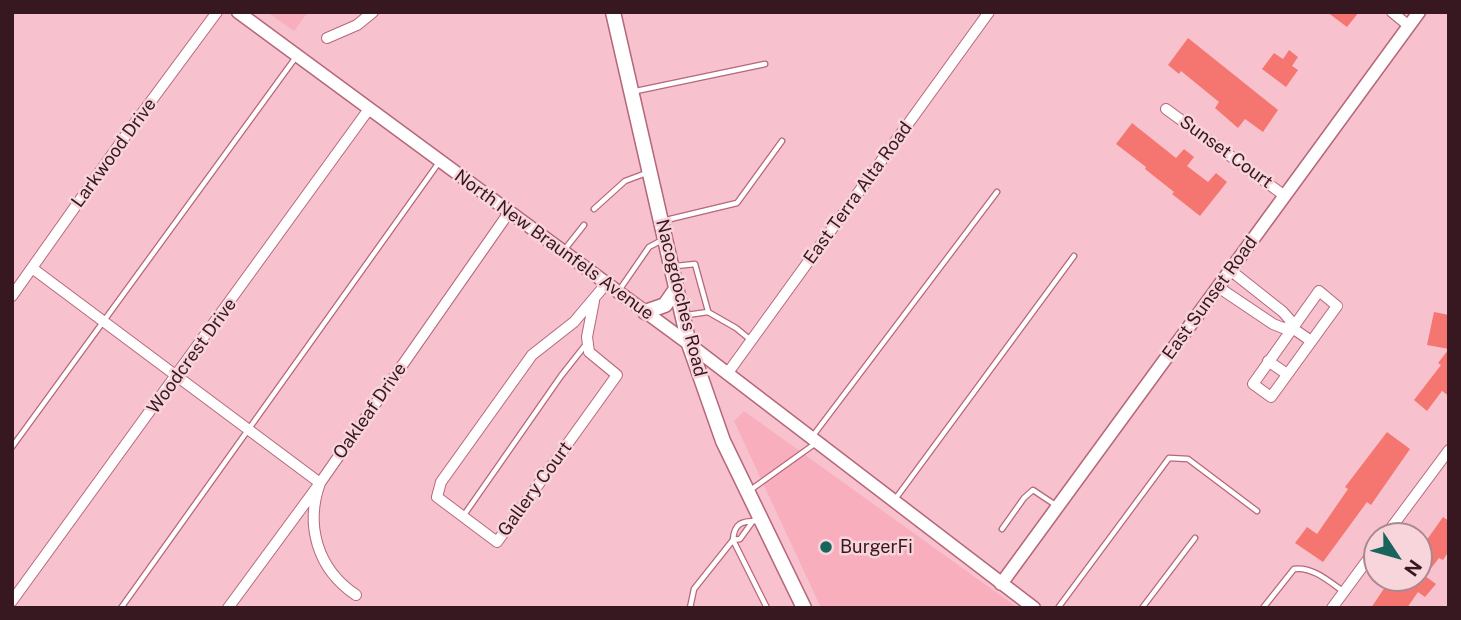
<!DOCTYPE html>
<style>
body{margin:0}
#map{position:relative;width:1461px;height:620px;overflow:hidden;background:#f7c2cd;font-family:"Public Sans",sans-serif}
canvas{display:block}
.frame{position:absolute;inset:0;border:14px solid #371720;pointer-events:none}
.north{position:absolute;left:1363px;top:522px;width:70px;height:70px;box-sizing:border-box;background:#f8d4db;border:2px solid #ab8890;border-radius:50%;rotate:126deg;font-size:19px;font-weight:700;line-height:28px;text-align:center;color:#371720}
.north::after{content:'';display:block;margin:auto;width:24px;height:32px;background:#19645c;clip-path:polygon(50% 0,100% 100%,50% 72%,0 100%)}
</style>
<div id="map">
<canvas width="1461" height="620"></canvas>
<div class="frame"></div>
<div class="north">N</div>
</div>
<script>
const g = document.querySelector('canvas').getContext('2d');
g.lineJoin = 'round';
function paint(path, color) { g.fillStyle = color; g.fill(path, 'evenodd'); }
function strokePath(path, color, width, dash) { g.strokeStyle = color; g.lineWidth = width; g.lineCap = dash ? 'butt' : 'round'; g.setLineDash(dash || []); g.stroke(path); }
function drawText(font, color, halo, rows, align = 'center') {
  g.font = font + ' "Public Sans",sans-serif'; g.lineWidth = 5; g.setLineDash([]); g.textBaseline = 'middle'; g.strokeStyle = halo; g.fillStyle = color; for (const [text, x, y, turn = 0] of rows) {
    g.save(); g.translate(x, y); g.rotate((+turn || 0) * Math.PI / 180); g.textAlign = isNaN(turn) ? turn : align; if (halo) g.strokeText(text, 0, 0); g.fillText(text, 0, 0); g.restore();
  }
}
const built = new Path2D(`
 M267 12H308L294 31Z
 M744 411 1018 608H821L734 421Z`);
const building = new Path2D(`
 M1327 12H1359L1347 27Z
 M1188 38 1278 110 1263 132 1245 119 1238 128 1215 108 1219 102 1181 71 1179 74 1168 65Z
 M1289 50 1298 57 1292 66 1298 70 1286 87 1262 69 1274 53 1283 59Z
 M1132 123 1176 158 1184 149 1194 157 1187 166 1208 182 1216 173 1227 182 1200 216 1172 194 1174 192 1145 169 1146 167 1116 144Z
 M1434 312 1449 315V349L1427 345Z
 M1449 349V396L1442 391 1427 411 1414 400 1441 365 1438 363Z
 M1387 432 1410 449 1371 505 1367 502 1323 562 1295 543 1307 527 1317 534 1348 489 1345 487Z
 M1443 517 1449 521V551L1443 560 1439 558 1425 576 1436 584 1425 597 1418 592 1407 608H1371L1391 578H1419V551Z`);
const service = new Path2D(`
 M636 91 765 64
 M594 209 625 181 649 172
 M662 221 737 203 782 141
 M565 249 584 225
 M676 266 695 264 708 311
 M620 289 649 247 664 239
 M687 315 708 312 736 328 752 341
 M812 437 997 192
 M12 447 296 57
 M749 491 816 443
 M896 498 1074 256
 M464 515 561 376 587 343
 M1002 529 1024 498 1033 490 1057 506
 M733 540 767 608
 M733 540 740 539 753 521
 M121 608 440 161
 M690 608 694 589 733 540C734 523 742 521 757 521
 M1058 608 1169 458 1188 459 1257 511
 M1142 608 1195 538
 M1263 608 1294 569C1312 566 1330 582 1344 592`);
const minor = new Path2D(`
 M1392 12 1409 26
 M327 38 357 25 373 12
 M1166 109 1285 196
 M32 268 320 483C305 525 317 569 356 595
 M1230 270 1283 312 1290 320 1291 327
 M1218 287 1273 324 1283 328 1291 327 1311 341
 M1319 291 1337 306 1271 397 1253 384Z
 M12 296 126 135 217 12
 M594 301 587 337 589 352 617 375 497 542 437 497 441 482 532 355 574 322 606 284
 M1268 361 1287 374
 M727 374 989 12
 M1385 536 1449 450
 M12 601 369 109
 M228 608 320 483 510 211
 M1332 608 1377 547`);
const tertiary = new Path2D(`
 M238 12 689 344 1034 608
 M1001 584 1419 12`);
const secondary = new Path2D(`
 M613 12 689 344 723 441 804 608
 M645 312 665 305 676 289`);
const markers = [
 [826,547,7,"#19645c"]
];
const streetNames = [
 ["Sunset Court",1226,152,36],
 ["Larkwood Drive",114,153,-54],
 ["East Terra Alta Road",858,193,-54],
 ["North New Braunfels Avenue",554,245,36],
 ["Nacogdoches Road",681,298,76],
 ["East Sunset Road",1210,298,-54],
 ["Woodcrest Drive",192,356,-54],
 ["Oakleaf Drive",370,411,-55],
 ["Gallery Court",535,489,-54]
];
const poiNames = [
 ["BurgerFi",840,547]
];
paint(built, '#f9aebe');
paint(building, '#f57670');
strokePath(service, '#b6677b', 7);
strokePath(minor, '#b6677b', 12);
strokePath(tertiary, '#b6677b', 15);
strokePath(secondary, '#b6677b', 17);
strokePath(service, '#fff', 4.5);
strokePath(minor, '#fff', 10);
strokePath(tertiary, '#fff', 12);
strokePath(secondary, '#fff', 14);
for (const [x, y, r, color] of markers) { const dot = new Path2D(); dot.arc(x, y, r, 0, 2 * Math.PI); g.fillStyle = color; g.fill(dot); strokePath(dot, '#f8d4db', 2.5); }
drawText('18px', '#371720', '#f8d4db', streetNames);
drawText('18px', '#371720', '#f8d4db', poiNames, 'left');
</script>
